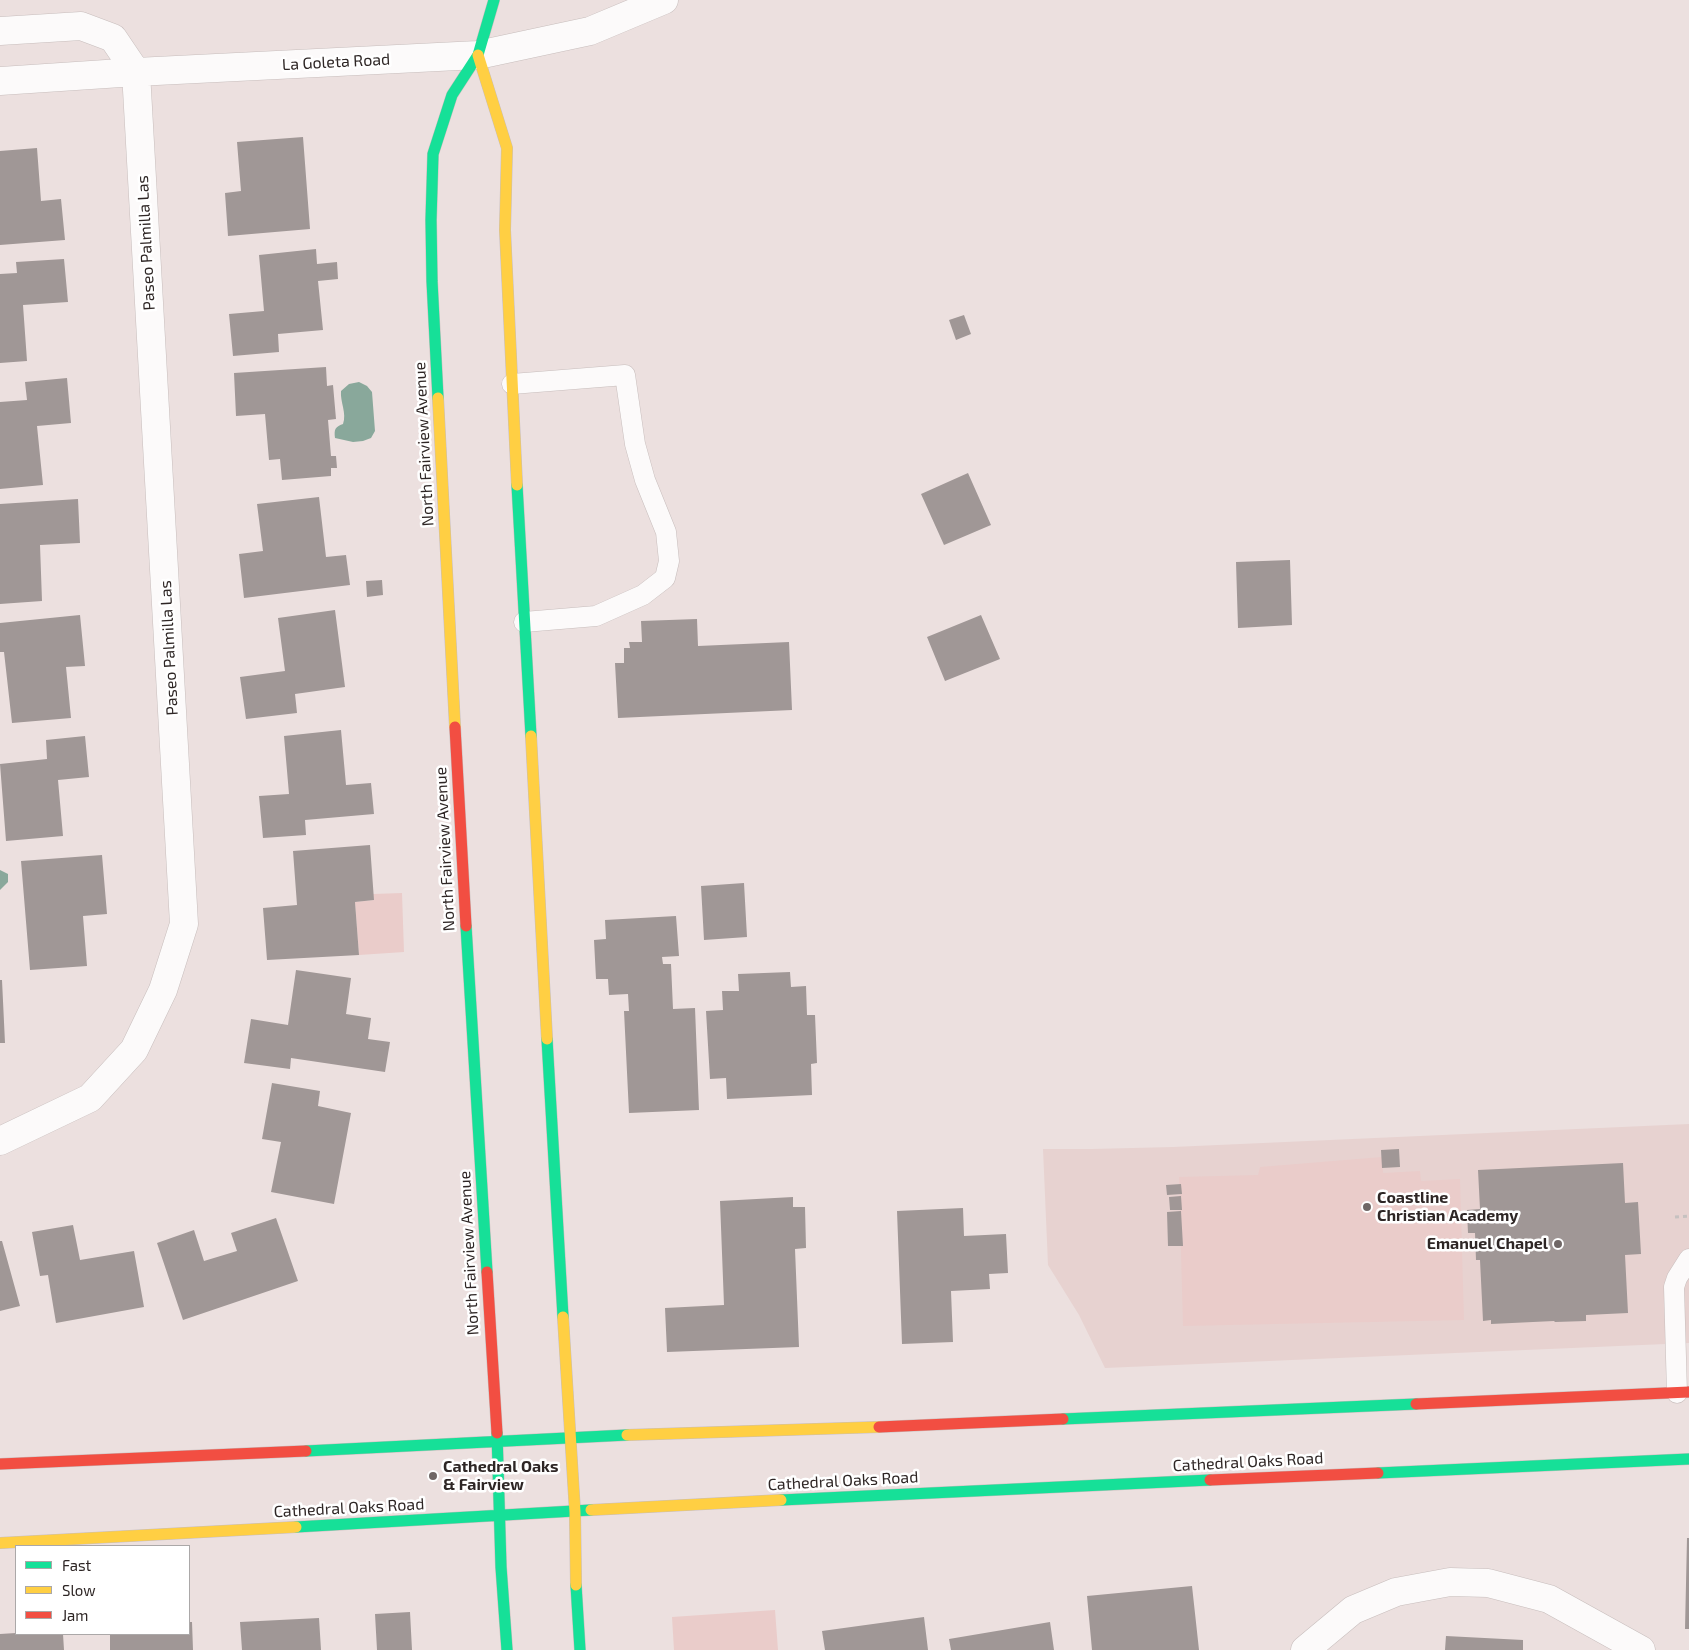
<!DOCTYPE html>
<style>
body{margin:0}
#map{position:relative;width:1689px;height:1650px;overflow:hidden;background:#ece0df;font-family:"Exo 2",sans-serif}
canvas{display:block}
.legend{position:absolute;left:15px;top:1545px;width:175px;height:90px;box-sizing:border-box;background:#fff;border:1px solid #aba8a8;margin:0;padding:6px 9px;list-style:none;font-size:15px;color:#2e2625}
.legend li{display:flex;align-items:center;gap:10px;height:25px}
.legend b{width:25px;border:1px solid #aba8a8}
</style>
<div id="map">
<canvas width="1689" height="1650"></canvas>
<ul class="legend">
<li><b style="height:6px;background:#16e098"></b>Fast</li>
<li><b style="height:6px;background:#ffcf43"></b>Slow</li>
<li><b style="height:6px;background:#f24e42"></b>Jam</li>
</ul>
</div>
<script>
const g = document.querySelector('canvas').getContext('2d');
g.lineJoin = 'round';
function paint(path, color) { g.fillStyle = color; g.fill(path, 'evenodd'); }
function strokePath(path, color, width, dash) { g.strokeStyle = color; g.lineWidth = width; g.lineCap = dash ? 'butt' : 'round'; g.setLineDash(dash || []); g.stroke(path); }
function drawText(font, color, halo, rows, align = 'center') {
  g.font = font + ' "Exo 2",sans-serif'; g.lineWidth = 5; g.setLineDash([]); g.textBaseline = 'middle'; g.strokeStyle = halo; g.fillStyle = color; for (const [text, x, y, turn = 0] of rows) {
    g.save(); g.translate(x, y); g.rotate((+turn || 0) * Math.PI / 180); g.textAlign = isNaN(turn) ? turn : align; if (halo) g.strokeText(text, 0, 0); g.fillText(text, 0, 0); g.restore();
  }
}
const built = new Path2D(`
 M1689 1124V1343L1105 1368 1079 1315 1048 1265 1043 1149H1091L1173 1147Z`);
const green = new Path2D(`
 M402 893 404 952 359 955 355 902 374 900 373 894Z
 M1382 1157 1383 1173 1420 1171 1421 1181 1460 1179 1464 1320 1183 1326 1179 1177 1258 1175 1260 1167Z
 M775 1610 778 1650H674L672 1617Z`);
const water = new Path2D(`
 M359 382 367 386 372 392 375 431 371 438 363 441 353 442 335 438C334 429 335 427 343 424 347 413 340 402 341 391L349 384Z
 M0 870 8 874V882L0 890Z`);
const building = new Path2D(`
 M303 137 310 229 228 236 225 193 241 191 237 142Z
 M37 148 41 201 61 199 65 240 0 245V151Z
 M316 249 317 264 337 262 338 279 318 281 323 330 278 334 279 352 233 356 229 314 264 311 259 255Z
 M64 259 68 302 23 305 27 361 0 363V274L17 273 16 262Z
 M964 315 971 334 956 340 949 320Z
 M326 367 327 386 333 385 336 419 328 420 331 456H336L337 468H331V476L282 480 280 459 269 460 265 414 236 416 234 373Z
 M67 378 71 423 37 426 43 485 0 489V402L27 400 25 382Z
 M968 473 991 525 944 545 921 494Z
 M319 497 326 557 346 555 350 585 244 598 239 554 263 551 257 504Z
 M78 499 80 543 40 545 42 601 0 604V504Z
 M1290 560 1292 625 1238 628 1236 562Z
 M382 580 383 595 367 597 366 581Z
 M335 610 345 687 295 694 297 713 246 719 240 677 285 671 278 618Z
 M80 615 85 666 66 667 71 718 12 723 4 652H0V623Z
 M981 615 1000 659 945 681 927 637Z
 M697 619 698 646 789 642 792 710 618 718 615 663H624V648H630L629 642H642L641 621Z
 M341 730 346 785 371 783 374 814 305 820 306 835 263 838 259 796 289 794 284 736Z
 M85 736 89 777 58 780 63 836 6 841 0 764 47 759 46 740Z
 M370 845 374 900 355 902 359 955 267 960 263 908 297 905 293 851Z
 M102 855 107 914 83 916 87 966 30 970 21 861Z
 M744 883 747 937 704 940 701 886Z
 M676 916 679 956 662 957 663 964H671L673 1009 695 1008 699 1110 629 1113 624 1011H629L628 994 609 995 608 979H596L594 940 606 939 605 920Z
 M296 970 351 978 346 1014 371 1018 368 1039 390 1042 385 1072 291 1058 290 1069 244 1063 251 1019 288 1025Z
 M790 972 791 987 806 986 807 1015H815L817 1063 811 1064 812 1095 727 1099 726 1078 710 1079 706 1011 723 1010 722 991H739L738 974Z
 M0 980H2L5 1043H0Z
 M272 1083 320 1091 318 1106 351 1113 334 1204 271 1192 281 1142 262 1139Z
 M1399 1149 1400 1167 1382 1168 1381 1150Z
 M1623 1163 1625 1203 1638 1202 1641 1254 1625 1255 1628 1313 1586 1315V1321L1555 1322 1554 1321 1491 1324V1320L1483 1321 1480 1260H1476L1475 1233H1468L1467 1210 1480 1209 1478 1170Z
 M1181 1184 1182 1194 1167 1195 1166 1185Z
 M1181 1196 1182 1210H1170L1169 1197Z
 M793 1197V1207H805L806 1248 795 1249 799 1347 667 1352 665 1308 724 1305 720 1201Z
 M963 1208 964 1236 1006 1234 1008 1273 989 1274 990 1289 951 1291 953 1342 902 1344 897 1211Z
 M1181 1211 1183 1246H1168L1167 1212Z
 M276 1218 298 1281 183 1320 157 1243 194 1230 204 1261 237 1251 231 1233Z
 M73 1225 80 1260 134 1251 144 1307 56 1323 48 1275 40 1276 32 1232Z
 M0 1241H2L20 1306 0 1311Z
 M1687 1538H1689V1629H1685Z
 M1192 1586 1199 1650H1092L1087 1596Z
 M410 1612 412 1650H377L375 1614Z
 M924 1617 928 1650H825L822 1631Z
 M319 1618 321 1650H242L240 1622Z
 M189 1622H192L193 1650H110V1634H189Z
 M1050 1622 1054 1650H951L949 1639Z
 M16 1633 63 1634 64 1650H0V1634Z
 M1446 1636 1523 1640V1650H1445Z`);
const path = new Path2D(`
 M1675 1217 1689 1216`);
const lane = new Path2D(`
 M512 384 625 375 635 444 645 480 666 532 669 561 665 578 643 595 596 616 524 622
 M1677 1393 1674 1287 1677 1278 1689 1259`);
const street = new Path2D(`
 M0 31 81 26 113 38 136 72 184 924 163 990 134 1050 90 1098 0 1141
 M0 81 136 72 478 55 590 31 664 0
 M1305 1650 1353 1610 1396 1592 1450 1582 1488 1583 1549 1599 1641 1650`);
const fast = new Path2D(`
 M438 398 432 281 431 220 433 154 452 95 478 55 494 0
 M517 485 531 736
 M466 926 487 1272
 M547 1039 563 1317
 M1063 1419 1416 1404
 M497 1433 501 1567 507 1650
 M306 1451 627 1435
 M1378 1473 1689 1459
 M781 1500 1210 1480
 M296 1527 591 1510
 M576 1585 580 1650`);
const slow = new Path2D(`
 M478 55 507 148 505 230 517 485
 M438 398 455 727
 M531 736 547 1039
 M563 1317 575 1512 576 1585
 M627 1435 879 1427
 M591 1510 781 1500
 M0 1543 296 1527`);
const jam = new Path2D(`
 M455 727 466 926
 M487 1272 497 1433
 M1416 1404 1689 1392
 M879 1427 1063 1419
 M0 1464 306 1451
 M1210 1480 1378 1473`);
const markers = [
 [1367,1207,5,"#706766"],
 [1558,1244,5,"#706766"],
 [433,1476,5,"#706766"]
];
const streetNames = [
 ["La Goleta Road",336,62,-3],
 ["Paseo Palmilla Las",146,243,-93],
 ["North Fairview Avenue",424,444,-93],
 ["Paseo Palmilla Las",169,648,-93],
 ["North Fairview Avenue",445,849,-93],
 ["North Fairview Avenue",469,1253,-93],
 ["Cathedral Oaks Road",1248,1462,-3],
 ["Cathedral Oaks Road",843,1481,-3],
 ["Cathedral Oaks Road",349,1508,-3]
];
const poiNames = [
 ["Coastline",1377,1198],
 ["Christian Academy",1377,1216],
 ["Emanuel Chapel",1548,1244,"right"],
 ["Cathedral Oaks",443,1467],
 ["& Fairview",443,1485]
];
paint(built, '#e7d2d0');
paint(green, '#eaccca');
paint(water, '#89a89b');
paint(building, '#a09796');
strokePath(lane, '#c7bdbc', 21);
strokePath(street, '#c7bdbc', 29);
strokePath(fast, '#c7bdbc', 12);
strokePath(slow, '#c7bdbc', 12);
strokePath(jam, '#c7bdbc', 12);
strokePath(path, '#c6c1c0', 3, [4, 4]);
strokePath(lane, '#fcfafa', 20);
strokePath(street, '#fcfafa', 28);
strokePath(fast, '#16e098', 11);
strokePath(slow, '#ffcf43', 11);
strokePath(jam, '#f24e42', 11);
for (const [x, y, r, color] of markers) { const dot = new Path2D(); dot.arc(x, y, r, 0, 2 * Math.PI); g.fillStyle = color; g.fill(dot); strokePath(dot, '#fff', 2); }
drawText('16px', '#2e2625', '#fff', streetNames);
drawText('bold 16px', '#2e2625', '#fff', poiNames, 'left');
</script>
